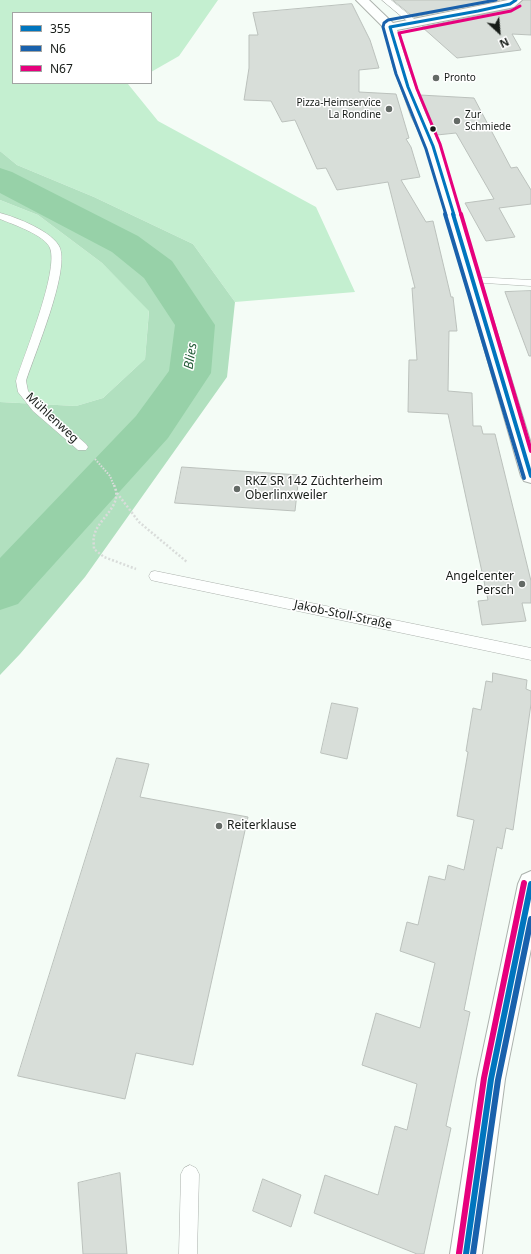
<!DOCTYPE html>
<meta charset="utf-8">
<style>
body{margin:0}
#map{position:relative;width:531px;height:1254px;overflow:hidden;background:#f4fcf6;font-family:"Noto Sans",sans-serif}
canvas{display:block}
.legend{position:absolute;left:12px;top:12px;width:140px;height:72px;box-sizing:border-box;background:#fff;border:1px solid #a2a4a3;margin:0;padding:5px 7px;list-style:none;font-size:12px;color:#171c18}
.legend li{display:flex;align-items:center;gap:8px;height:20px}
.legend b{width:20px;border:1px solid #a2a4a3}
.north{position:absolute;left:479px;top:12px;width:40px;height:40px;-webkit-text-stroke:3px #fff;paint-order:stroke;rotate:154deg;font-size:11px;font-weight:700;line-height:16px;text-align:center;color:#171c18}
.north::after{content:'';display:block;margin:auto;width:14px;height:18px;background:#171c18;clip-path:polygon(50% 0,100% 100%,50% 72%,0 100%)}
</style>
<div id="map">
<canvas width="531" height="1254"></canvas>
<ul class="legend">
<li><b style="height:5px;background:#0075be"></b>355</li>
<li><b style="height:5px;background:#1961ac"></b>N6</li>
<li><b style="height:5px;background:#e6007d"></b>N67</li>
</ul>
<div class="north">N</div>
</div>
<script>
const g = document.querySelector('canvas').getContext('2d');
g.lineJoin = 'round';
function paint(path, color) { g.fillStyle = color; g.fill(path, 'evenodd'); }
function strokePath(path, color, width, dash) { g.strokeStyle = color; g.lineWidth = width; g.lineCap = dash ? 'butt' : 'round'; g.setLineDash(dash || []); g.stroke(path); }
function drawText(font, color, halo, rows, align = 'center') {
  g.font = font + ' "Noto Sans",sans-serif'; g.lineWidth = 3; g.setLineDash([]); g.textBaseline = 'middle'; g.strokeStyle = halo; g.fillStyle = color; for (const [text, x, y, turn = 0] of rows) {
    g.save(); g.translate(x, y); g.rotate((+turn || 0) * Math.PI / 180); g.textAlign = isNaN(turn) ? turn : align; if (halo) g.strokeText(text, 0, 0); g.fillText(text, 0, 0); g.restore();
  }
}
const green = new Path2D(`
 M0 0H218L179 56 151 72V13H13V83H130L128 84 158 121 316 207 355 292 235 302 193 244 94 197 17 165 0 151Z
 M0 200 38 215 102 263 149 310 145 359 103 398 76 406 0 402Z`);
const forest = new Path2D(`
 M0 151 17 165 94 197 193 244 235 302 227 377 85 577 20 654 0 675V402L76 406 103 398 145 359 149 311 102 263 38 215 0 200Z`);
const river = new Path2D(`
 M0 168 12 172 138 236 172 261 215 325 211 373 168 438 18 604 0 610V558L136 416 169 371 175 325 144 278 112 252 0 193Z`);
const building = new Path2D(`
 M393 0H500L414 17Z
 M523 0H531V35L512 34 521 50 457 58 422 27 514 8Z
 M352 4 370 40 379 68 359 70V92L396 94 409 138 406 139 411 147 420 177 401 180 426 222 433 221 451 297H453L457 331H449L448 391 472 393 473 426H481L483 434H495L531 581V603H522L526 621 482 625 478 601 488 600 448 414 408 412 409 360H417L412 288H415L388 182 337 190 326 168 317 169 295 120 282 122 271 101 244 100 249 68V35H258L253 13Z
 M420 95 474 98 511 168 517 167 531 190V204L499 208 515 237 486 241 465 203 494 199 456 133 437 135Z
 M531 291V356H529L505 292Z
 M182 467 299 475 295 511 175 503Z
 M493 673 527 680 526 689 531 691V704L513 830 506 828 502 849 497 847 464 1010 470 1012 446 1126 451 1128 424 1254H417L314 1213 325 1175 378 1195 395 1126 407 1130 417 1084 362 1065 376 1013 420 1028 435 963 400 951 407 922 418 925 429 876 445 880 448 865 464 870 474 820 457 816 468 752 466 751 473 708 481 710 486 681 492 682Z
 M332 703 358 708 347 759 321 753Z
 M117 758 149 764 140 797 248 817 193 1065 136 1053 125 1099 18 1076Z
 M120 1173 127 1254H83L78 1183Z
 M263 1179 301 1195 291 1227 253 1211Z`);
const pathFar1 = new Path2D(`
 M95 459 110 476 114 486`);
const path = new Path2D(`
 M114 485C124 506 98 518 94 536 93 540 94 545 94 549L104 557 136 569
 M117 493 139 522 187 562`);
const lane = new Path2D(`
 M382 0H391L419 23 412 25Z
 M0 213C16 217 54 232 60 248 69 273 35 353 26 381L28 391 41 405 86 444 88 447 86 450H78L33 411 18 392 16 381C24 355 59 271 50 248 45 235 12 224 0 219Z
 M474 277 531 280V286L470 282 469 280Z
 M155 571 531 648V660L155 581 151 580 149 576 151 572Z
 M190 1165 196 1168 199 1174 197 1254H179L181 1174 184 1168Z`);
const secondary = new Path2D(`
 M356 0H369L393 23 508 0H522L514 7 510 8 397 30C408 70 422 108 440 146L531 444V483L524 481 521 476 426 146 411 115 394 68 384 28Z
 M531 871V949L505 1079 482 1254H450L477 1079 518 884 522 875Z`);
const bus1Far2 = new Path2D(`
 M390 27 408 87 433 146 454 215
 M390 27 478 11 510 4 516 0`);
const bus1Far1 = new Path2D(`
 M453 214 531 476`);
const bus1 = new Path2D(`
 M466 1254 491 1079 531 884`);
const bus2Far2 = new Path2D(`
 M446 215 426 149 396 74 383 27 384 23 388 20 496 0`);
const bus2Far1 = new Path2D(`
 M445 214 524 478`);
const bus2 = new Path2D(`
 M473 1254 498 1080 531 919`);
const bus3Far2 = new Path2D(`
 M461 215 440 144 417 89 399 33 511 11 520 6`);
const bus3Far1 = new Path2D(`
 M461 214 531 451`);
const bus3 = new Path2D(`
 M459 1253 484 1078 524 883`);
const markers = [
 [436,78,4,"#646a66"],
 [389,109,4,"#646a66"],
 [457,121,4,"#646a66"],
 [433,129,3.5,"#171c18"],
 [237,489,4,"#646a66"],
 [522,584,4,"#646a66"],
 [219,826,4,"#646a66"]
];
const farPoinames = [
 ["Pronto",444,78],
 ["Pizza-Heimservice",381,103,"right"],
 ["La Rondine",381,115,"right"],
 ["Zur",465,115],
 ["Schmiede",465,127]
];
const streetNames = [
 ["Mühlenweg",52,418,43],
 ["Jakob-Stoll-Straße",343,615,12]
];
const poiNames = [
 ["RKZ SR 142 Züchterheim",245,482],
 ["Oberlinxweiler",245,496],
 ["Angelcenter",514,577,"right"],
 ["Persch",514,591,"right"],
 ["Reiterklause",227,826]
];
const waterNames = [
 ["Blies",191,356,-81]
];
paint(green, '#c4efd0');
paint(forest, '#b1e0bf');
paint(river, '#97d1a8');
paint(building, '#d8ded9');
strokePath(building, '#bbc1bc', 1);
strokePath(lane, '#acb2ad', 1);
strokePath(secondary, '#acb2ad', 2);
strokePath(pathFar1, '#d9dcda', 2, [1.5, 1.5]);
strokePath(path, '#d9dcda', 2.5, [2, 2]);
paint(lane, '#fdfffe');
paint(secondary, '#fdfffe');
strokePath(bus1Far2, '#0075be', 3);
strokePath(bus1Far1, '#0075be', 4);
strokePath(bus1, '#0075be', 6);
strokePath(bus2Far2, '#1961ac', 3);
strokePath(bus2Far1, '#1961ac', 4);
strokePath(bus2, '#1961ac', 6);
strokePath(bus3Far2, '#e6007d', 3);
strokePath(bus3Far1, '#e6007d', 4);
strokePath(bus3, '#e6007d', 6);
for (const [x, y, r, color] of markers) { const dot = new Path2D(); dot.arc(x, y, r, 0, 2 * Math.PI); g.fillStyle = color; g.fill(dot); strokePath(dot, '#fff', 1.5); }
drawText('10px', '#171c18', '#fff', farPoinames, 'left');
drawText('12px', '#171c18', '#fff', streetNames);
drawText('12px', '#171c18', '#fff', poiNames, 'left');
drawText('italic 13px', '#235c37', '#fff', waterNames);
</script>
